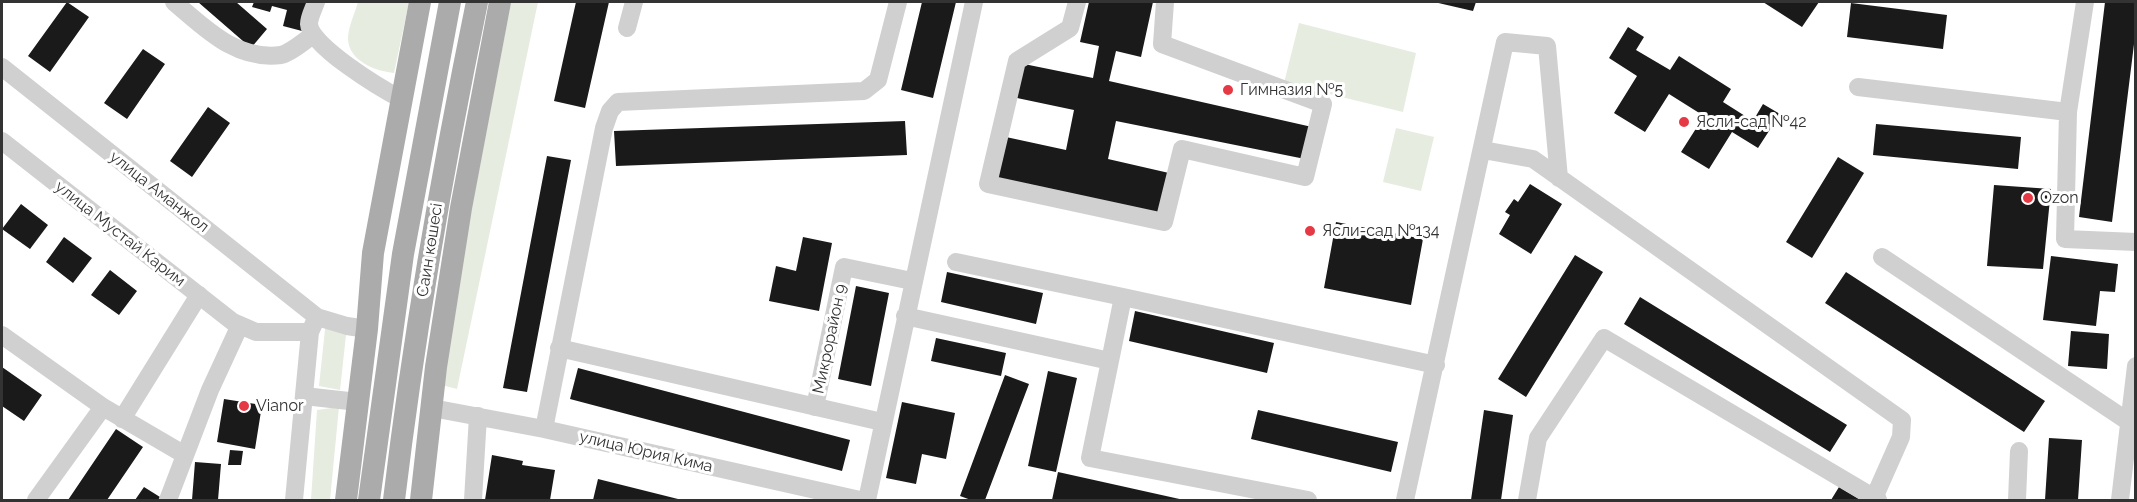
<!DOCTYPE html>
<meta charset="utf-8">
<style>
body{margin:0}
#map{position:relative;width:2137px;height:502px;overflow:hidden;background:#fff;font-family:Raleway,sans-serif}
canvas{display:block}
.frame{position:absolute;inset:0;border:3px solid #333;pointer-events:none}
</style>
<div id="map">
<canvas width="2137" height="502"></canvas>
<div class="frame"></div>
</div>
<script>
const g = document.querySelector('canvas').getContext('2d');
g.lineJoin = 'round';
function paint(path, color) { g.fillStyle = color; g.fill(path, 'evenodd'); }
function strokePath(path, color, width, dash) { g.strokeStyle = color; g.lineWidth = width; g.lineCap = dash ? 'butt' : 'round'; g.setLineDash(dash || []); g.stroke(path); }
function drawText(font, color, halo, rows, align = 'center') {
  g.font = font + ' Raleway,sans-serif'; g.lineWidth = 6; g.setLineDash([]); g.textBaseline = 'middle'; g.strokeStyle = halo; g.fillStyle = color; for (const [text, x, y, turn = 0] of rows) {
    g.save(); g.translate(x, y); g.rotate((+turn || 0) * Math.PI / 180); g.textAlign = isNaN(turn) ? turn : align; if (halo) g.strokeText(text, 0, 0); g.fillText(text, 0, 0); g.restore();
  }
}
const green = new Path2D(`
 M358 2H409L394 73C375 71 349 61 348 39 348 27 355 13 358 2Z
 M511 2H538L457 389 438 384Z
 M1299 23 1416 53 1403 112 1284 83Z
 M1396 128 1434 137 1421 191 1383 182Z
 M326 320 347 326 340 390 319 386Z
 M339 407 330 500H311L317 410Z`);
const building = new Path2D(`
 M67 2 89 17 50 72 28 56Z
 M198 2H236L267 29 251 48Z
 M254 2H310L302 31 283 26 287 10 272 6 270 12 252 7Z
 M576 2H609L585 108 554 101Z
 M922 2H956L933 98 901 90Z
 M1089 2H1153L1141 57 1116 51 1109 81 1312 127 1305 159 1116 121 1108 159 1169 173 1159 216 997 179 1006 137 1066 150 1074 110 1017 98 1024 64 1093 78 1099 46 1080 42Z
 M1434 2H1476L1473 11Z
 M1763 2H1819L1802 27Z
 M2105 2H2136V28L2112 222 2079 217Z
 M1851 3 1947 15 1943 49 1847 37Z
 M1628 27 1644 37 1636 50 1670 70 1679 56 1731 89 1723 102 1753 121 1763 104 1780 114 1758 148 1732 132 1709 169 1681 152 1704 116 1669 94 1645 132 1614 113 1637 76 1609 58Z
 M143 49 165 64 127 119 104 103Z
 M208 107 230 123 192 177 170 161Z
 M905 121 907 155 616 166 614 131Z
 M1876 124 2021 137 2018 169 1873 155Z
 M547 156 571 160 527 392 503 388Z
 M1838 157 1864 173 1812 258 1786 242Z
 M1530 184 1562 204 1531 254 1499 234 1510 215 1505 212 1514 199 1518 202Z
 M1994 185 2051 189 2043 269 1987 266Z
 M21 204 48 225 30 249 2 229Z
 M1336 222 1423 239 1411 305 1324 288Z
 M64 237 92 258 73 283 46 262Z
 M803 237 832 243 819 311 769 301 776 266 796 271Z
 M1575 255 1603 272 1526 397 1498 379Z
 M2051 256 2118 264 2115 292 2100 291 2096 326 2043 320Z
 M110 270 137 291 119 315 91 295Z
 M947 272 1043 293 1036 324 941 302Z
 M1846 272 2045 401 2024 432 1825 303Z
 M856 286 889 293 871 386 838 379Z
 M1640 297 1847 425 1830 452 1624 324Z
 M1135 311 1274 343 1267 373 1129 341Z
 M2071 331 2109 334 2107 369 2068 366Z
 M936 338 1006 353 1001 376 931 361Z
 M2 367 42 395 24 421 2 406Z
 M578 368 850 440 842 471 570 399Z
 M1048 371 1077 378 1056 472 1028 466Z
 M1005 375 1029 384 985 500H971L960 496Z
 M224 399 262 405 255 449 217 442Z
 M902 402 955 413 946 459 922 454 916 484 886 478Z
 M1258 410 1398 442 1391 472 1251 439Z
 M1484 410 1513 415 1501 500H1471Z
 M116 429 143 447 107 500H68Z
 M2049 438 2082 440 2078 500H2045Z
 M230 450 243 451 241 465H228Z
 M492 455 523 461 522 465 555 470 550 500H485Z
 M195 462 221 464 218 500H192Z
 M1058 472 1184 500H1052Z
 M598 479 682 500H593Z
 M144 487 160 497 158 500H135Z
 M1839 487 1861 500H1831Z`);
const minor = new Path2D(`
 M174 2C205 28 236 61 281 55 291 53 304 41 313 35
 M316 2C314 8 309 17 309 24 310 46 382 89 401 99
 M1077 2 1070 28 1017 61 988 184 1164 222 1182 149 1305 177 1323 104 1162 44 1165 2
 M2085 2 2068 112 2065 239 2136 242
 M627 28 634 2
 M2 67 317 317 347 326 367 329
 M1858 87 2068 112
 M2 141 233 322 256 332H310
 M1483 150 1533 159 1902 420 1901 437 1874 498
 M1882 257 2129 422
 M956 262 1123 297
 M905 316 1110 361 1123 297 1436 365
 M2 335 103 407 185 455
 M559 348 882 422
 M1110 361 1090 458 1308 500
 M304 396 358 402
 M815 407 844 267 912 281
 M432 408 544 429 860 500
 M122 419 199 295
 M544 429 604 128 610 111 618 102 864 91 878 80 898 2
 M36 500 103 407
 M168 500 210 390 240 325
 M294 500 310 332 315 321
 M473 500 478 416
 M867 500 974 2
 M1405 500 1505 42 1547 46 1559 178
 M1527 500 1538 438 1604 338 1878 500
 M2017 500 2019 451
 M2120 500 2136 366`);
const major = new Path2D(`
 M346 500 367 329 373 253 420 2
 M369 500 403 254 450 2
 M394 500C414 333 443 167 477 2
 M421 500 436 367 461 208 500 2`);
const markers = [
 [1228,90,6,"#e63946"],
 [1684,122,6,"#e63946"],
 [2028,198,6,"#e63946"],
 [1310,231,6,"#e63946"],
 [244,406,6,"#e63946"]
];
const poiNames = [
 ["Гимназия №5",1240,90],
 ["Ясли-сад №42",1696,122],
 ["Ozon",2040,198],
 ["Ясли-сад №134",1322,231],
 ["Vianor",256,406]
];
const streetNames = [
 ["улица Аманжол",159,192,38],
 ["улица Мустай Карим",120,234,38],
 ["Саин көшесі",430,250,-81],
 ["Микрорайон 9",830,339,-78],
 ["улица Юрия Кима",646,452,13]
];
paint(green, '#e6ecdf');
paint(building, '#1a1a1a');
strokePath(minor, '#d0d0d0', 18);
strokePath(major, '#ababab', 22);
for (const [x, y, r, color] of markers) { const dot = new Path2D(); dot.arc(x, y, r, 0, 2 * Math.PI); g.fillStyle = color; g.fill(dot); strokePath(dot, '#fff', 2); }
drawText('16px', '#333', '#fff', poiNames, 'left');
drawText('16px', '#333', '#fff', streetNames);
</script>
